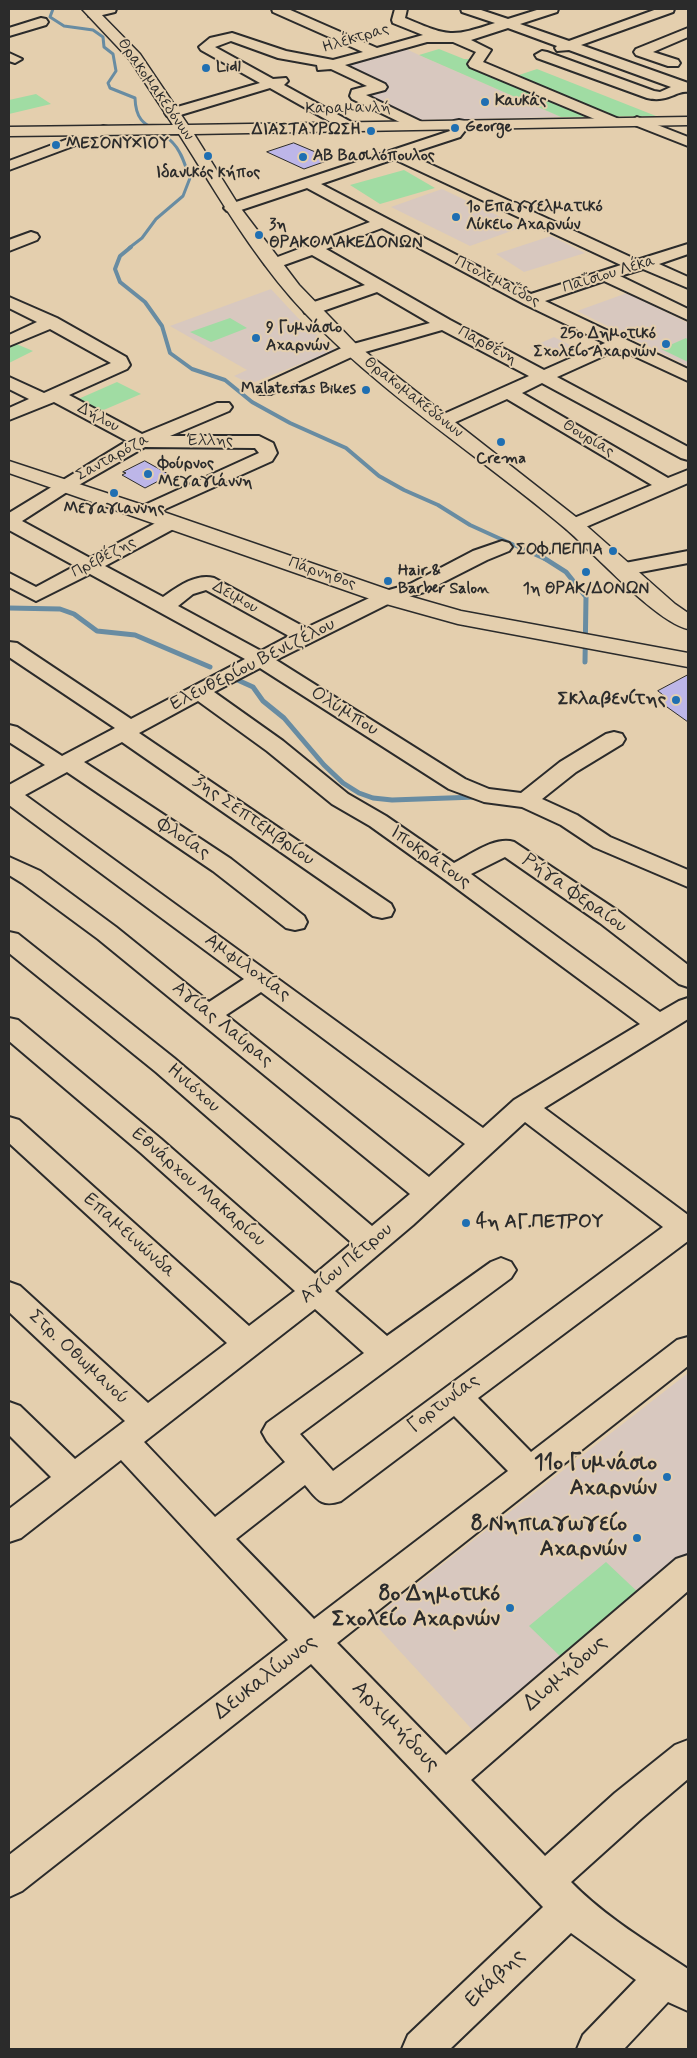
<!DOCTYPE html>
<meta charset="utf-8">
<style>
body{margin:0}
#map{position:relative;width:697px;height:2058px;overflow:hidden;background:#e4cfae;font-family:Mynerve,sans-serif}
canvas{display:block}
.frame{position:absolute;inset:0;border:10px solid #2b2b2b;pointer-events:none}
</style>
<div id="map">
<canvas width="697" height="2058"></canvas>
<div class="frame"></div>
</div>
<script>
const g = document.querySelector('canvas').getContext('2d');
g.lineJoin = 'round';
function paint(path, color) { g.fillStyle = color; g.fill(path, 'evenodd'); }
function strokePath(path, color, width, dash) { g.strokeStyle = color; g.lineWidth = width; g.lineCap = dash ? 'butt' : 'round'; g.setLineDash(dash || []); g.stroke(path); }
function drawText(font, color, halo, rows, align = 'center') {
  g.font = font + ' Mynerve,sans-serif'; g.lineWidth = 4; g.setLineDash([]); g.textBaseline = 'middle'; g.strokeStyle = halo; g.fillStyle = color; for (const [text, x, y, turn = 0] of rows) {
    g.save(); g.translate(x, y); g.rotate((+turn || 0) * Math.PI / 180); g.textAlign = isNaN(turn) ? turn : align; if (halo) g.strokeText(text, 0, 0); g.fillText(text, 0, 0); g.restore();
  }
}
const built = new Path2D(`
 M404 48 419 55 561 117 413 120 357 94 384 87 339 66Z
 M442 189 522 227 470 246 391 207Z
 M551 236 585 253 524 272 496 254Z
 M271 289 298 318 335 350 250 384 234 376 247 370 170 326Z
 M627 293 688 323V366L577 311Z
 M554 337 574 347 550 359 530 348Z
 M688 1373V1561L479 1737 371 1620Z`);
const green = new Path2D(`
 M439 49 464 59H473L516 76 537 69 656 116 561 117 419 55Z
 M36 94 51 104 9 114V100Z
 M404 170 435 188 380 204 350 185Z
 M230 318 247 328 211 342 190 332Z
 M686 338 688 340V362L661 349Z
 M14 343 33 351 9 363V345Z
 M117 382 141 394 99 412 76 400Z
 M606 1562 642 1596 565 1661 529 1626Z`);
const streamFar2 = new Path2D(`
 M53 9 50 17 64 26 93 30 103 37 104 47 113 54 116 71 108 83 110 88 135 98C136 131 156 124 173 143 182 152 185 166 190 178L183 196 156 219 142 238 129 248`);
const streamFar1 = new Path2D(`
 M131 247 120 256 115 269 120 282 145 302 162 326 170 353 192 369 225 380 252 402 290 423 346 448 379 476 404 490 438 505 470 525 547 560`);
const stream = new Path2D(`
 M544 558 566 572 586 597 585 662
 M9 608 60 609 74 614 97 631 135 635 210 667
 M231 677 253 687 263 701 284 718 324 765 343 783 359 793 373 798 392 800 476 797`);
const building = new Path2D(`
 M294 143 332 159 304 169 267 152Z
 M145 461 170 475 145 488 122 475 126 473 123 472Z
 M688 675V722L660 702 667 698 658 691Z`);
const minor = new Path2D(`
 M96 9H116L115 12 94 17 89 16 88 13 89 10Z
 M272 9H288L377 48 423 35 393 23 392 20 395 9H407L405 18C448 36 450 38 495 23L462 12 461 9H478L508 19 540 9H558L557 12 520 24 569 41 657 9H674L673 12 581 45 688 83V92C677 90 668 103 647 98L537 58 535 55 542 51 547 52 654 91 660 92 671 87 569 50 557 51 555 48 557 46 508 28 471 40 491 50 483 62 619 119 621 122 619 125H609L470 67 468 64 476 52 453 42H427L345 65 385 84 387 87 385 90 366 95 422 122 424 125 422 128H412L352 99 350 96 352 90 367 86 331 69 318 70 317 65 278 58 231 41 215 47 273 79 286 78 288 81 284 85 353 123 355 126 353 129H343L270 88 177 116H167L165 113 167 110 260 83 201 50 199 47 210 38 232 33 286 51 333 60 363 52 273 12Z
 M41 18 46 19 48 22 46 25 9 36V28Z
 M688 28V37L653 52 678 60 680 63 678 66H668L636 55 634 52 636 49Z
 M9 53 22 59 15 63 9 61Z
 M637 117 688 137V146L632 124 630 121Z
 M459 120 464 121 467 128 460 137 408 154 637 260 688 244V254L659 264 688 277V288L643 269 620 276 688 309V320L604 281 545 301 688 369V381L619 349 557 377 688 447V460L681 458 542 383 522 393 668 478 688 470V483L581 529H567L564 525 567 521 652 485 507 399 449 425H437L434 421 437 417 529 376 442 330 358 354 271 394H259L256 390 259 386 346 346 430 323 377 292 317 313H305L303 309 305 305 365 285 312 255 273 269 265 264 267 261 370 222 307 188 232 213 227 211 224 208 227 205 450 131 454 121ZM394 159 621 265 531 294 321 184ZM382 228 524 304 605 343 544 370 450 320 326 249Z
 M103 126 108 127 110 130 108 133 9 170V161Z
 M31 232 37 234 39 237 37 240 9 251V240Z
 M9 297 57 318 126 357 130 365 127 369 69 395 142 434 217 403H229L232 407 229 411 170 436H259L273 443 277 453 272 461 145 518 138 516 135 512 138 508 259 453 255 448 145 447 70 490 22 521 90 558 165 518H179L182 522 179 526 105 566 163 597C177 587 196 573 214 578L306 628 382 592 410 584 473 551 502 541 509 543 512 547 509 551 487 560 424 592 392 602 276 660 465 779 489 789 521 793 560 762 606 734 614 732 622 734 625 739 622 744 576 772 542 799 577 815 610 837 688 870V887L594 847 561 825 522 807 484 802 449 789 260 668 214 692 283 741 348 794 386 816 454 863C472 854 495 836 514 842L618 911 688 965V987L679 984 600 923 505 857 471 874 660 1012 679 1001 688 998V1019L544 1108 688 1215V1241L478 1398 531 1452 677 1340 688 1337V1366L337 1643 446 1755 676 1559 688 1555V1591L471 1780 545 1856 615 1793 675 1745 688 1740V1779L641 1819 571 1882C605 1917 649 1943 688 1969V2011L668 2002 624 2049H577L583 2035 636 1980 571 1933 450 2049H402L408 2035 543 1907 311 1664 22 1891 9 1897V1855L288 1640 121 1460 21 1538 9 1542V1509L51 1477 9 1435V1402L20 1406 75 1459 125 1421 9 1312V1282L20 1286 148 1403 227 1343 9 1143V1117L19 1120 249 1326 295 1291 141 1153 9 1041V1018L18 1020 161 1139 315 1274 352 1243 156 1072 9 953V932L18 934 174 1058 372 1226 410 1194 98 939 22 883 9 875V857L40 871 116 927 209 1002 244 979 9 805V785L45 765 9 742V725L17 727 62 756 115 728 9 657V642L17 643 131 719 245 659 90 574 36 601 9 587V573L36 587 75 566 9 530V513L127 441 54 402 9 420V408L29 399 9 389V377L44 393 111 363 50 329 9 346V335L37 322 9 308ZM206 590 289 636 261 651 178 606 193 594ZM198 701 267 751 332 804 370 826 444 879 640 1024 514 1100 483 1128 25 795 67 772 213 871 286 928 295 930 304 928 307 922 304 916 231 859 84 762 122 742 373 916 382 918 391 916 394 910 391 904 139 733ZM261 992 465 1144 429 1177 226 1015ZM525 1122 663 1227 333 1471 300 1434 511 1278 516 1270 511 1262 501 1258 491 1262 387 1336 335 1291 413 1225ZM315 1309 364 1353 267 1423 262 1432 267 1441 285 1462 215 1517 144 1442ZM454 1416 508 1471 314 1619 236 1539 305 1485C317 1499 321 1508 341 1501Z
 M688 551V563L625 575 618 573 615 569 618 565 625 563Z`);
const major = new Path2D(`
 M82 9H96L140 54 188 125 688 117V125L194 134 239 206 299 285 358 346 581 521 675 604 688 613V629C656 622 594 553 566 529 480 456 382 395 305 313 254 259 218 195 179 134L9 136V127L173 125 130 60Z
 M9 461 152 508 395 592 461 611 688 653V667L458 624 379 602 9 473Z`);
const markers = [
 [206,68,5,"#1f6fb2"],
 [485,102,5,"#1f6fb2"],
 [455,128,5,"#1f6fb2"],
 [371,131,5,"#1f6fb2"],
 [56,145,5,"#1f6fb2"],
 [208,156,5,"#1f6fb2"],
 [303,157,5,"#1f6fb2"],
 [456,217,5,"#1f6fb2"],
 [259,235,5,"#1f6fb2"],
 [256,338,5,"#1f6fb2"],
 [666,344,5,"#1f6fb2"],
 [366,390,5,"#1f6fb2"],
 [501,442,5,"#1f6fb2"],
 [148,474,5,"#1f6fb2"],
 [114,493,5,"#1f6fb2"],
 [613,551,5,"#1f6fb2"],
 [586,572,5,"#1f6fb2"],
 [388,581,5,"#1f6fb2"],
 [676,700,5,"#1f6fb2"],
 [466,1223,5,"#1f6fb2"],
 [667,1477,5,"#1f6fb2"],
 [637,1538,5,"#1f6fb2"],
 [510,1608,5,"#1f6fb2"]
];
const farStreetnames = [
 ["Ηλέκτρας",356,39,-17],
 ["Θρακομακεδόνων",155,90,55],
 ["Καραμανλή",348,109,-1],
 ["Παΐσιου Λέκα",609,275,-17],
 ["Πτολεμαΐδος",497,282,27],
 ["Παρθένη",487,346,28],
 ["Θρακομακεδόνων",413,398,38],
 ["Δήλου",98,418,28],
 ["Θουρίας",588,439,31],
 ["Έλλης",210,442],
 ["Σανταρόζα",113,458,-29],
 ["Πρεβέζης",104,558,-28],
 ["Πάρνηθος",322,574,19],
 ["Δειμου",235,598,29]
];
const farPoinames = [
 ["Lidl",216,68],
 ["Καυκάς",495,102],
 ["George",465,128],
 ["ΔΙΑΣΤΑΥΡΩΣΗ",361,131,"right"],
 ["ΜΕΣΟΝΥΧΙΟΥ",66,145],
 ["ΑΒ Βασιλόπουλος",313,157],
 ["Ιδανικός κήπος",208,174,"center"],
 ["1ο Επαγγελματικό",466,208],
 ["Λύκειο Αχαρνών",466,226],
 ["3η",269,226],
 ["ΘΡΑΚΟΜΑΚΕΔΟΝΩΝ",269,244],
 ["9 Γυμνάσιο",266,329],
 ["Αχαρνών",266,347],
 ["25ο Δημοτικό",656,335,"right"],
 ["Σχολείο Αχαρνών",656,353,"right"],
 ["Malatestas Bikes",356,390,"right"],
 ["Crema",501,460,"center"],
 ["Φούρνος",158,465],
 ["Μεγαγιάννη",158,483],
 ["Μεγαγιαννης",114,510,"center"],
 ["ΣΟΦ.ΠΕΠΠΑ",603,551,"right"],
 ["Hair &",398,572],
 ["Barber Salon",398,590],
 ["1η ΘΡΑΚ/ΔΟΝΩΝ",586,590,"center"]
];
const streetNames = [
 ["Ελευθερίου Βενιζέλου",253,665,-27],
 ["Ολύμπου",344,712,32],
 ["3ης Σεπτεμβρίου",253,821,35],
 ["Φλοίας",183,839,34],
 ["Ιποκράτους",430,858,35],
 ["Ρήγα Φεραίου",574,894,35],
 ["Αμφιλοχίας",247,968,36],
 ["Αγίας Λαύρας",222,1025,39],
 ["Ηνιόχου",193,1089,41],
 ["Εθνάρχου Μακαρίου",198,1188,41],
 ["Επαμεινώνδα",129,1236,42],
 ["Αγίου Πέτρου",347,1264,-40],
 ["Στρ. Οθωμανού",78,1358,43],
 ["Γορτυνίας",444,1404,-37]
];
const poiNames = [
 ["Σκλαβενίτης",666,700],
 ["4η ΑΓ.ΠΕΤΡΟΥ",476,1223,"left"]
];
const nearPoinames = [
 ["11ο Γυμνάσιο",657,1464],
 ["Αχαρνών",657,1489],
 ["8 Νηπιαγωγείο",627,1525],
 ["Αχαρνών",627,1550],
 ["8ο Δημοτικό",500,1595],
 ["Σχολείο Αχαρνών",500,1620]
];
const nearStreetnames = [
 ["Διομήδους",566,1674,-41],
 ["Δευκαλίωνος",266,1678,-38],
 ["Αρχιμήδους",395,1727,46],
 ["Εκάβης",496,1979,-44]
];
paint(built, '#d8c8bf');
paint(green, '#a0dca3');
strokePath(streamFar2, '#688ca2', 3);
strokePath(streamFar1, '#688ca2', 4);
strokePath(stream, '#688ca2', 5);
paint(building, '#bdb6e8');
strokePath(building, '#2b2b2b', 1);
strokePath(minor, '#2b2b2b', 4);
strokePath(major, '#2b2b2b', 3);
paint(minor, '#e4cfae');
paint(major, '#e4cfae');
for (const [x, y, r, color] of markers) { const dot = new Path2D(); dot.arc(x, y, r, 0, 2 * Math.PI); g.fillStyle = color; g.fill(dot); strokePath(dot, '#e4cfae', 2); }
drawText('16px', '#2b2b2b', '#e4cfae', farStreetnames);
drawText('bold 16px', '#2b2b2b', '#e4cfae', farPoinames, 'left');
drawText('19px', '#2b2b2b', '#e4cfae', streetNames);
drawText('bold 19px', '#2b2b2b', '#e4cfae', poiNames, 'right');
drawText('bold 22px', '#2b2b2b', '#e4cfae', nearPoinames, 'right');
drawText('22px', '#2b2b2b', '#e4cfae', nearStreetnames);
</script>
